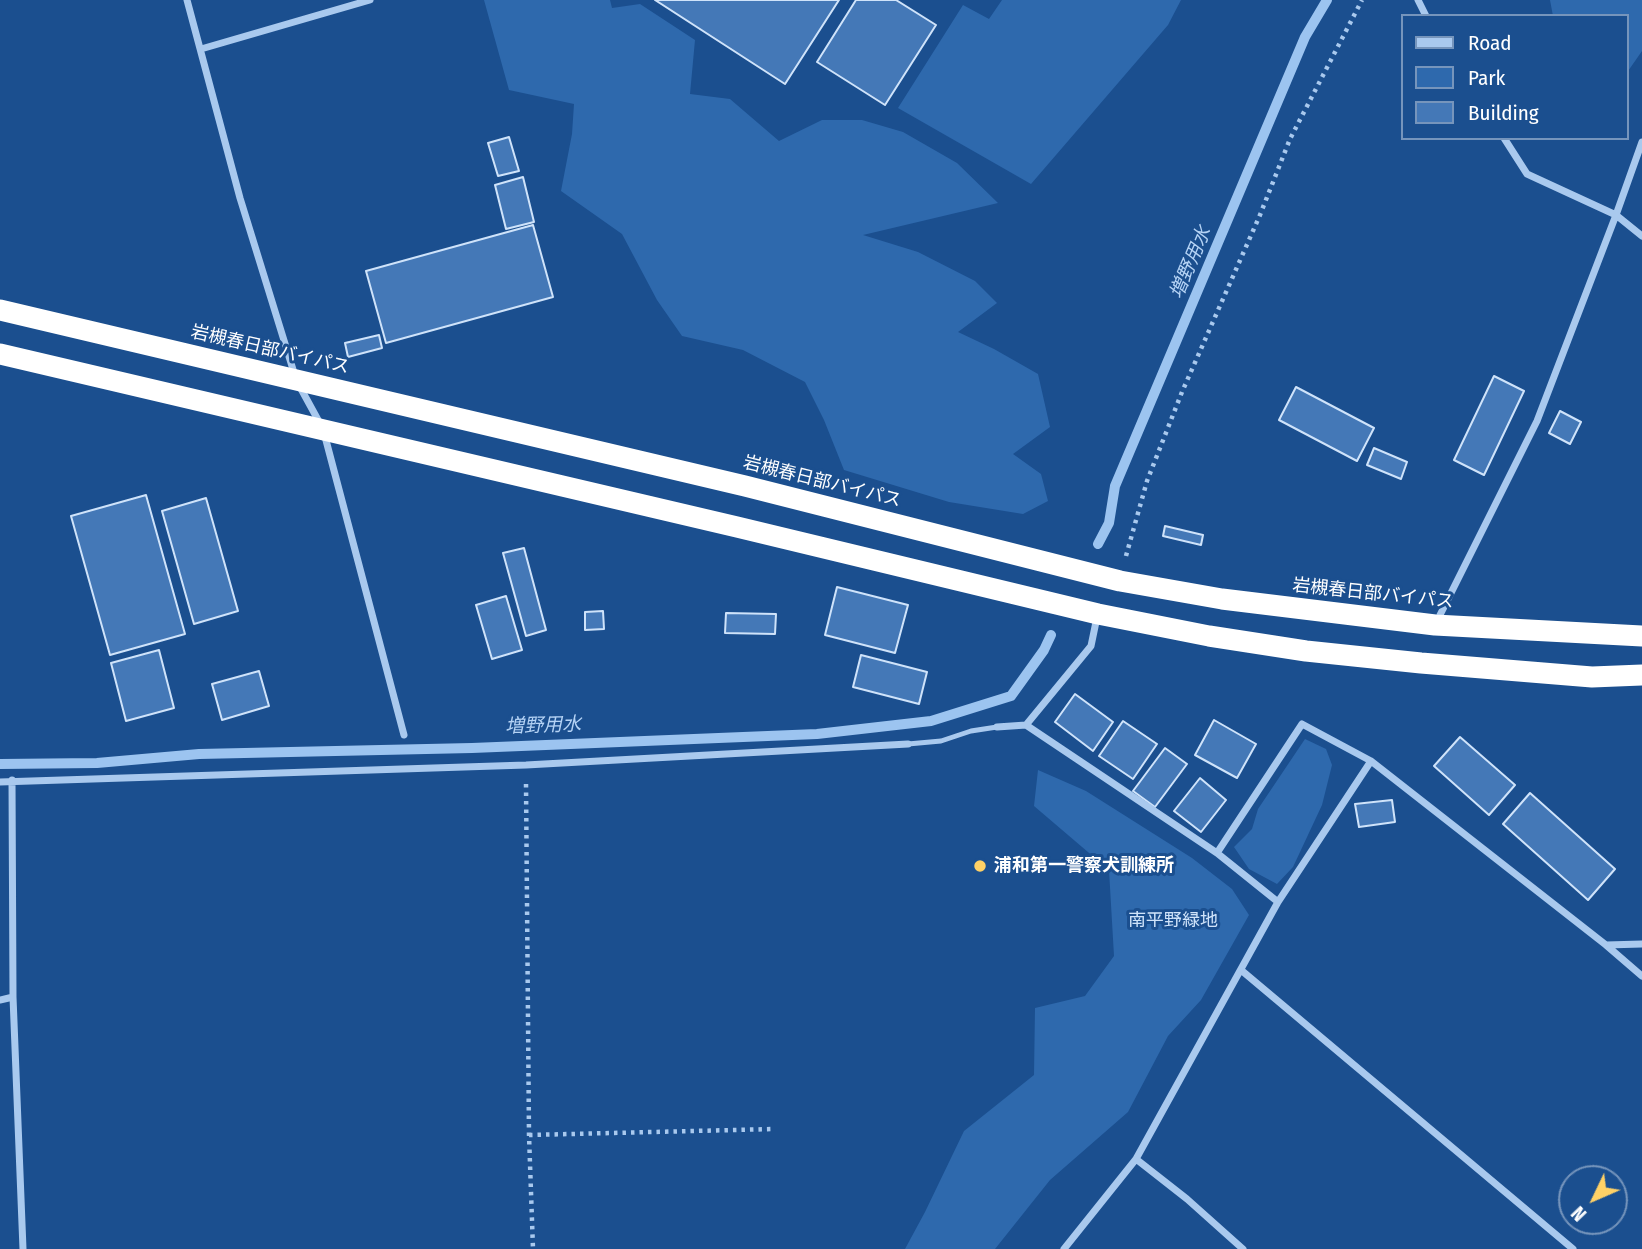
<!DOCTYPE html>
<meta charset="utf-8">
<style>
body{margin:0}
#map{position:relative;width:1642px;height:1249px;overflow:hidden;background:#1b4f8f;font-family:"Fira Sans Condensed",sans-serif}
canvas{display:block}
.legend{position:absolute;left:1401px;top:14px;width:228px;height:126px;box-sizing:border-box;background:#1b4f8f;border:2px solid #7695bc;margin:0;padding:9px 12px;list-style:none;font-size:21px;color:#fff}
.legend li{display:flex;align-items:center;gap:14px;height:35px}
.legend b{width:35px;border:2px solid #7695bc}
.north{position:absolute;left:1558px;top:1165px;width:70px;height:70px;box-sizing:border-box;background:#1b4f8f;border:2px solid #7695bc;border-radius:50%;rotate:226deg;font-size:19px;font-weight:700;line-height:28px;text-align:center;color:#fff}
.north::after{content:'';display:block;margin:auto;width:24px;height:32px;background:#ffd166;clip-path:polygon(50% 0,100% 100%,50% 72%,0 100%)}
</style>
<div id="map">
<canvas width="1642" height="1249"></canvas>
<ul class="legend">
<li><b style="height:9px;background:#a9c9ee"></b>Road</li>
<li><b style="height:19px;background:#2e69ad"></b>Park</li>
<li><b style="height:19px;background:#4478b7"></b>Building</li>
</ul>
<div class="north">N</div>
</div>
<script>
const g = document.querySelector('canvas').getContext('2d');
g.lineJoin = 'round';
function paint(path, color) { g.fillStyle = color; g.fill(path, 'evenodd'); }
function strokePath(path, color, width, dash) { g.strokeStyle = color; g.lineWidth = width; g.lineCap = dash ? 'butt' : 'round'; g.setLineDash(dash || []); g.stroke(path); }
function drawText(font, color, halo, rows, align = 'center') {
  g.font = font + ' "Fira Sans Condensed","Noto Sans JP",sans-serif'; g.lineWidth = 6; g.setLineDash([]); g.textBaseline = 'middle'; g.strokeStyle = halo; g.fillStyle = color; for (const [text, x, y, turn = 0] of rows) {
    g.save(); g.translate(x, y); g.rotate((+turn || 0) * Math.PI / 180); g.textAlign = isNaN(turn) ? turn : align; if (halo) g.strokeText(text, 0, 0); g.fillText(text, 0, 0); g.restore();
  }
}
const green = new Path2D(`
 M484 0H610L612 8 640 4 695 40 690 94 730 99 779 141 822 120H862L903 132 957 163 998 203 863 235 918 252 975 281 997 303 958 332 994 349 1038 374 1050 427 1013 454 1041 474 1048 501 1023 514 949 502 844 470 824 420 805 382 743 350 682 336 657 300 622 234 561 191 572 134 574 104 509 90Z
 M1002 0H1181L1168 25 1031 184 898 108 963 5 989 19Z
 M1550 0H1642V51L1626 74V16H1553Z
 M1305 739 1326 749 1332 765 1322 805 1293 867 1277 884 1249 869 1234 847 1252 829 1258 809Z
 M1038 770 1086 791 1192 858 1232 889 1249 915 1201 1000 1168 1036 1128 1112 1050 1180 995 1249H905L925 1212 964 1131 1034 1075 1035 1008 1085 996 1114 956 1109 870 1034 806Z`);
const stream = new Path2D(`
 M1098 544 1109 523 1115 486 1305 37 1327 0
 M0 764 97 763 199 754 472 748 817 734 931 721 1011 696 1044 650 1051 635`);
const building = new Path2D(`
 M655 0H839L785 84Z
 M856 0H896L936 25 885 105 817 62Z
 M509 137 519 171 498 176 488 143Z
 M523 177 534 222 506 229 495 185Z
 M533 225 553 297 386 343 366 271Z
 M379 335 382 348 348 357 345 343Z
 M1494 376 1524 391 1484 475 1454 460Z
 M1296 387 1374 428 1357 461 1279 420Z
 M1560 411 1581 422 1570 444 1549 433Z
 M1374 448 1407 462 1401 479 1367 465Z
 M146 495 185 634 110 655 71 516Z
 M206 498 238 611 194 624 162 511Z
 M1165 526 1203 535 1201 545 1163 536Z
 M524 548 546 630 526 636 503 553Z
 M837 587 908 605 895 653 825 635Z
 M506 596 522 650 492 659 476 605Z
 M603 611 604 629 585 630V612Z
 M726 613 776 614 775 634 725 633Z
 M159 650 174 708 126 721 111 663Z
 M861 655 927 672 919 704 853 687Z
 M259 671 269 706 222 720 212 684Z
 M1075 694 1113 722 1093 751 1055 722Z
 M1214 720 1256 744 1237 778 1195 755Z
 M1123 721 1157 744 1133 779 1099 756Z
 M1460 737 1515 785 1489 815 1434 766Z
 M1165 748 1187 764 1155 807 1133 791Z
 M1200 778 1226 800 1201 832 1174 811Z
 M1530 793 1615 869 1588 900 1503 824Z
 M1392 800 1395 822 1359 827 1355 804Z`);
const path = new Path2D(`
 M1126 556 1147 481 1182 392 1260 215 1290 139 1362 0
 M526 784 529 1135 533 1249
 M529 1135 775 1129`);
const lane = new Path2D(`
 M908 744 941 741 971 731 997 727`);
const street = new Path2D(`
 M187 0 240 198 295 376
 M1418 0 1426 16
 M201 49 370 0
 M1504 138 1527 174 1616 215 1642 236
 M300 387 323 429 404 735
 M1097 617 1091 646 1026 725 1217 853 1278 902
 M1436 623 1537 421 1616 215 1642 142
 M997 727 1026 725
 M12 780 13 997 23 1249
 M0 782 526 765 908 744
 M1217 853 1302 724 1371 761 1606 945 1642 976
 M1606 945 1642 944
 M1241 970 1573 1249
 M0 1000 13 997
 M1136 1159 1187 1199 1243 1249
 M1064 1249 1136 1159 1278 902 1371 761`);
const highway = new Path2D(`
 M0 310 745 486 1120 581 1222 599 1435 625 1642 636
 M0 354 737 527 1098 614 1209 636 1306 651 1421 663 1592 677 1642 675`);
const markers = [
 [980,866,7,"#ffd166"]
];
const streetNames = [
 ["岩槻春日部バイパス",270,350,13],
 ["岩槻春日部バイパス",822,482,14],
 ["岩槻春日部バイパス",1373,594,6]
];
const poiNames = [
 ["浦和第一警察犬訓練所",994,866]
];
const parkNames = [
 ["南平野緑地",1173,921]
];
const waterNames = [
 ["増野用水",1191,263,-67],
 ["増野用水",543,726,-2]
];
paint(green, '#2e69ad');
strokePath(stream, '#9cc4f0', 10);
paint(building, '#4478b7');
strokePath(building, '#cfe3fa', 2);
strokePath(path, '#a9c9ee', 4.5, [3.5, 5]);
strokePath(lane, '#a9c9ee', 5);
strokePath(street, '#a9c9ee', 7);
strokePath(highway, '#fff', 21);
for (const [x, y, r, color] of markers) { const dot = new Path2D(); dot.arc(x, y, r, 0, 2 * Math.PI); g.fillStyle = color; g.fill(dot); strokePath(dot, '#1b4f8f', 2.5); }
drawText('18px', '#fff', '#1b4f8f', streetNames);
drawText('bold 18px', '#fff', '#1b4f8f', poiNames, 'left');
drawText('18px', '#cfe3fa', '#1b4f8f', parkNames);
drawText('italic 19px', '#b5d3f5', '#1b4f8f', waterNames);
</script>
